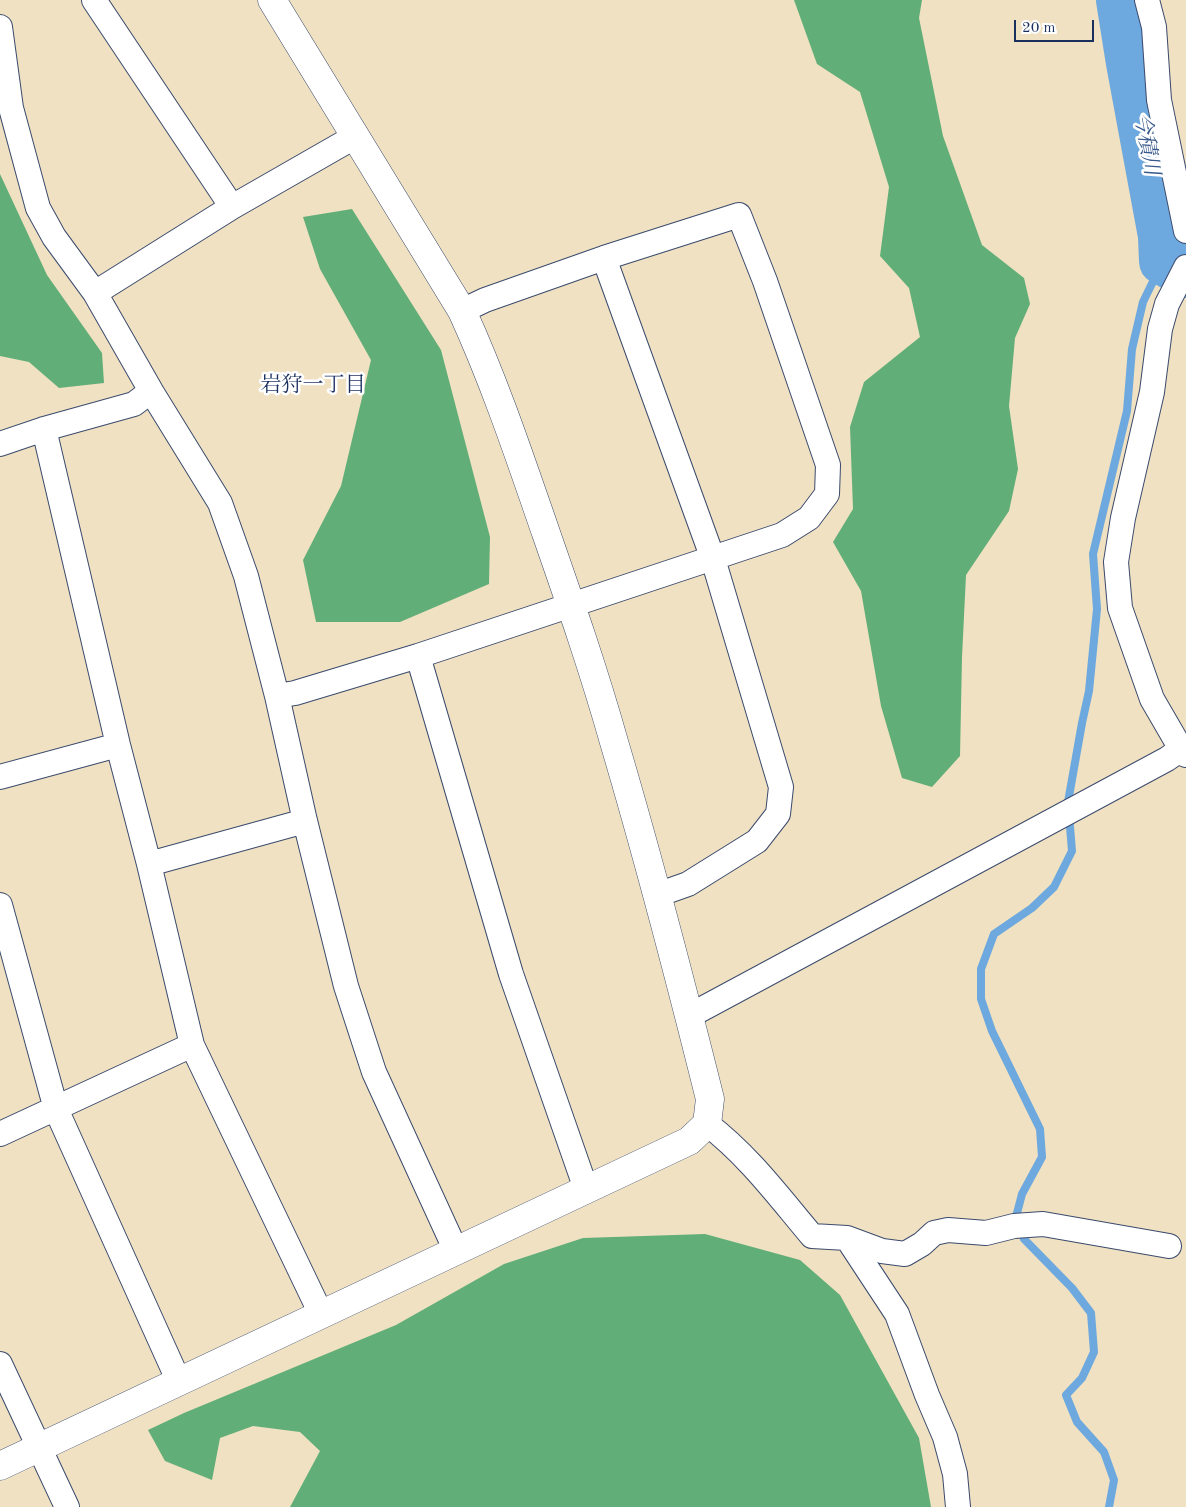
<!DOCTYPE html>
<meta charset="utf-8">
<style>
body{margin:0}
#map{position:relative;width:1186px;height:1507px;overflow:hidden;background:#efe1c1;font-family:"Old Standard TT",serif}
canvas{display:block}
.scale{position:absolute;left:1014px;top:20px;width:80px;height:22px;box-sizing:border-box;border:2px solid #1b2f5e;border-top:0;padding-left:6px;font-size:15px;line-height:18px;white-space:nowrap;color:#1b2f5e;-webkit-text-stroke:4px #fff;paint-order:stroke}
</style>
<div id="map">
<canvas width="1186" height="1507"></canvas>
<div class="scale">20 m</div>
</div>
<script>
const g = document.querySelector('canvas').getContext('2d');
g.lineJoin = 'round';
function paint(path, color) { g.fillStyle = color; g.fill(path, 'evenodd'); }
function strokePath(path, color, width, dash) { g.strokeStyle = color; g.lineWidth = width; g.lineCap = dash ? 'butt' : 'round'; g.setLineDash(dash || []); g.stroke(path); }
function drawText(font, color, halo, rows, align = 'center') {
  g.font = font + ' "Old Standard TT","Noto Serif JP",serif'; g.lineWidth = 5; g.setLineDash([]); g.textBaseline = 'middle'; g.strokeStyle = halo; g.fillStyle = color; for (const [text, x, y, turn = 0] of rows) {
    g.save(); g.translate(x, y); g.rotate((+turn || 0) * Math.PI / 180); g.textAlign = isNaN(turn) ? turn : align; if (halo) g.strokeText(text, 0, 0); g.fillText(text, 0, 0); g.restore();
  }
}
const forest = new Path2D(`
 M794 0H922L919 18 943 136 982 245 1024 278 1030 304 1015 338 1009 406 1018 469 1009 511 966 575 962 657 960 756 932 787 902 778 881 706 861 591 833 542 853 509 850 427 864 382 920 337 909 288 880 256 889 187 860 92 817 64Z
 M0 174 47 275 102 353 104 383 59 388 29 362 0 356Z
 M352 209 441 350 490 537 489 584 400 622H316L303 560 341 486 371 360 320 269 303 217Z
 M705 1234 800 1260 840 1295 919 1438 931 1507H290L320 1451 300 1432 253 1426 220 1438 212 1480 165 1461 148 1430 184 1413 396 1325 504 1264 583 1238Z`);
const stream = new Path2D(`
 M1109 1507 1114 1480 1104 1452 1077 1422 1066 1395 1082 1378 1094 1352 1091 1313 1072 1288 1024 1239 1016 1217 1022 1194 1042 1157 1040 1129 992 1031 981 999V969L994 934 1032 908 1054 887 1072 851 1068 802 1082 723 1089 691 1097 609 1093 554 1127 411 1132 349 1143 302 1163 261`);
const river = new Path2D(`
 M1120 0 1130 63 1162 236 1163 261 1186 274`);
const minor = new Path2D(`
 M94 0 232 207
 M1147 0 1154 27 1159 100 1186 231
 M0 27 11 108 38 208 54 237 95 293 151 391 220 503 246 576 277 696 305 821 346 986 374 1072 456 1251
 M604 258 713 559 781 787 778 814 757 841 688 884 657 895
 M1186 267 1167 304 1160 329 1152 392 1123 518 1116 562 1120 608 1152 699 1181 749 1186 755
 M95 293 232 207 356 136
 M44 429 118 745 149 864 192 1045 321 1314
 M0 444 44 429 134 404 151 391
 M418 656 511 974 586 1189
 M277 696 295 693 418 656 782 535 809 518 827 494 828 465 765 281 739 215 604 258 485 300 462 311
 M0 777 118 745
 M149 864 305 821
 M0 905 56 1109 179 1382
 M689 1016 1167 759 1181 749
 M707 1124C748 1155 779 1197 812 1236L847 1238 882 1251 905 1254 922 1244 934 1233 948 1230 986 1233 1014 1226 1043 1224 1169 1246
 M0 1134 192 1045
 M847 1238 897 1314 927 1395 945 1437 955 1474 958 1507
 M0 1364 67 1507`);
const tertiary = new Path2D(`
 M0 1466 689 1141 707 1124 710 1099C680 979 649 860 614 742 594 671 570 602 546 533 520 458 495 383 462 311L272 0`);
const waterNames = [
 ["今積川",1146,144,80]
];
const neighbourhoodNames = [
 ["岩狩一丁目",313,385]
];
paint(forest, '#62ae78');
strokePath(stream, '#6da8de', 8);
strokePath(river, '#6da8de', 48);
strokePath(minor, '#3b4a6d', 26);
strokePath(tertiary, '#3b4a6d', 29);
strokePath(minor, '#fff', 24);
strokePath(tertiary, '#fff', 28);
drawText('italic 21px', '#38598b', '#fff', waterNames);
drawText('21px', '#1b2f5e', '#fff', neighbourhoodNames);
</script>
